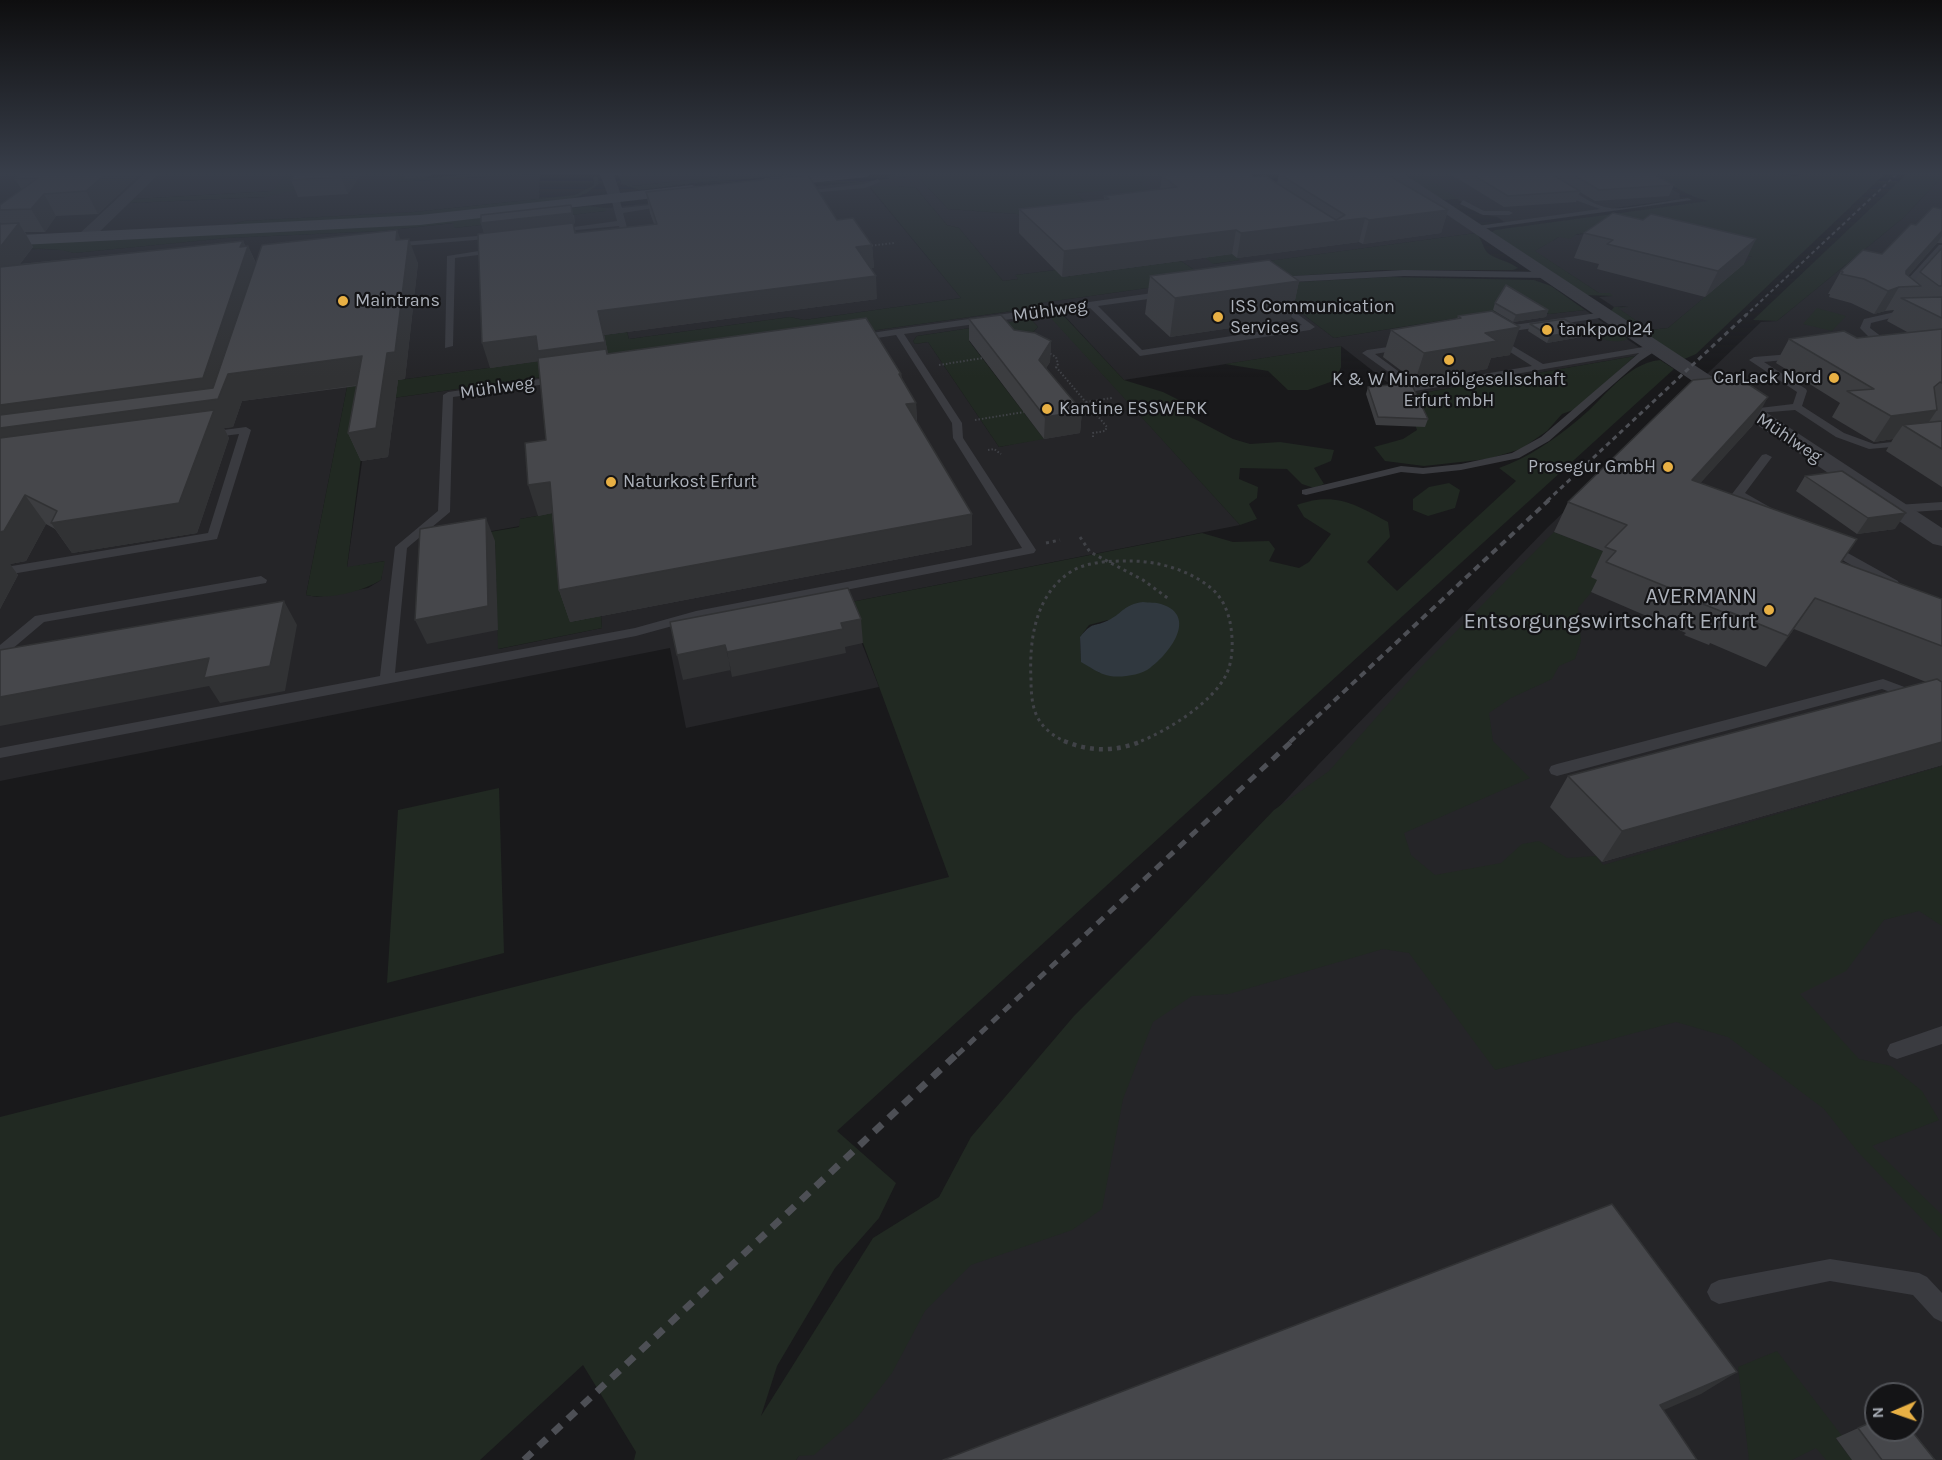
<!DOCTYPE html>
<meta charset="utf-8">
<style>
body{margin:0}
#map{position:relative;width:1942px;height:1460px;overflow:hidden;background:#19191b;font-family:Karla,sans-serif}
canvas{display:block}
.north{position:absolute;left:1864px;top:1382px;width:60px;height:60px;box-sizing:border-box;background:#141416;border:2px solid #515358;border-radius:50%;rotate:268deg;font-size:16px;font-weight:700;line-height:24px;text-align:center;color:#acb1ba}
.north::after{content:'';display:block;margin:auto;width:21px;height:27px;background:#e8b044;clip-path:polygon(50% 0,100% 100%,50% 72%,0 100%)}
</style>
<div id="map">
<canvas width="1942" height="1460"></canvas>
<div class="north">N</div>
</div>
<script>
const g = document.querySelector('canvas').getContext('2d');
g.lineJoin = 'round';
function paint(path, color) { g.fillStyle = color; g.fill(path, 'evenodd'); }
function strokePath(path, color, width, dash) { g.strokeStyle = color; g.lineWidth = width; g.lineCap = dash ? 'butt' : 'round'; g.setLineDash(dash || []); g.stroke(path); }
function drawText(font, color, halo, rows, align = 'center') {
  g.font = font + ' Karla,sans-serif'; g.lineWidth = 4.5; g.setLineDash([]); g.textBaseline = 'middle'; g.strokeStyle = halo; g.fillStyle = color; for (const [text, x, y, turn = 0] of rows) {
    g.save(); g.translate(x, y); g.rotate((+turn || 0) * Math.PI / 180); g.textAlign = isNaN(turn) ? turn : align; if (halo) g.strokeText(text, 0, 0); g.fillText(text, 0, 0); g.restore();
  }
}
const built = new Path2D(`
 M0 172H288L273 191 135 199 131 203 266 197 310 172H395V182L540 174 539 199 414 212 244 221 230 225 0 237Z
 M617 172H716L718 177 631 186 627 176 620 179Z
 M1136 172H1220L1226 176 1246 174 1264 186 1384 172 1476 233 1247 264 1279 289 1272 291 1334 338 1531 306 1549 314 1585 310 1643 350 1635 356 1405 396 1341 346 1124 380 1063 314 1050 316 1240 525 846 603 879 687 686 728 670 648 0 781V251L38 249 64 250 74 253 227 238 382 231 454 223V228L605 211V208L917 176 948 209 1017 214 1024 219 1078 213 1086 203 1075 193 1118 188 1214 264 1239 260 1138 183 1148 181ZM897 186 916 188 947 225 959 228 1003 281 1018 279 1016 275 1055 270 1062 277 1181 261 1196 271 1222 267 1233 276 1040 303 1041 307 386 399 370 405 347 568 384 561 381 580 368 588 317 597 306 595 347 387 608 352 605 335 627 332 629 339 790 317 804 320 961 298 870 188ZM1031 319 1038 327 1019 347 1011 348 1001 336 969 340 1044 438 999 447 928 342 915 344 913 341 917 336ZM559 512 570 622 601 616 602 628 499 649 495 541 431 552V542L520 526V519Z
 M1400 172H1638L1679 193 1680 199 1506 223 1497 217 1480 214 1457 199Z
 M1942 177V1460H796L1071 1031 1318 765 1547 528 1761 322 1777 321 1903 218ZM1876 1394H1912V1430H1876Z
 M1634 228 1753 257 1668 328 1650 330 1617 308 1628 306 1614 307 1599 297 1612 296 1599 293 1534 251 1559 237Z`);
const green = new Path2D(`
 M288 172H310L297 190 266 197 129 203 134 199 272 191Z
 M395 172 432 178 491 172H571L395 182Z
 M716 172H840L704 182 640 190 621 184 620 179 627 175 632 186 718 177Z
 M899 172H1136L1149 181 1139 183 1240 260 1213 264 1118 189 1076 193 1086 204 1024 219 1017 214 948 209 917 176 890 179 887 177Z
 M1398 172H1418L1457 198H1468L1445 200 1438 199Z
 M1646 172H1783L1795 177 1805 172H1887L1696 354 1682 360 1611 311 1614 307H1630L1618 308 1650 330 1668 328 1752 257 1634 228 1577 234 1570 239 1559 237 1535 251 1599 293H1610L1613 296 1584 295 1490 233 1495 230 1708 201 1694 197Z
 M1909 172H1942V177L1903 218 1777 321 1753 320Z
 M593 177H598L599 184 587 193 566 201 424 217 230 225 244 221 414 212 575 195 594 185Z
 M897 186 916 188 947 225 959 228 1003 281 1018 279 1015 275 1056 270 1063 277 1181 261 1196 271 1234 276 1040 303 1041 307 386 399 363 442 347 567 385 561 381 580C361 592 329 600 306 595L347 387 607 352 604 335 627 332 629 339 790 317 804 320 961 298 870 187Z
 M590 206 605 208 606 211 454 228 453 223 382 231 227 238 74 253C49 245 24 253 0 244L494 217Z
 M1476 233C1483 240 1483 250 1489 254 1498 260 1509 261 1518 268L1513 270H1383L1264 278 1246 264Z
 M1389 277 1534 280 1551 286 1585 310 1549 314 1531 306 1334 338 1271 290 1296 282Z
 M1817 308 1846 316 1832 331 1803 324Z
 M1062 314 1124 380 1163 392 1181 401 1189 416 1233 439 1250 444 1280 442 1334 450 1331 461 1314 468 1324 484 1314 488 1302 484 1287 469 1240 468 1239 479 1258 487 1257 498 1249 504 1257 519 1240 525 1049 316Z
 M1031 319 1038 327 1019 347 969 341 1044 439 999 447 928 342 915 344 913 341 917 336Z
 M1598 323 1614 328 1628 339C1614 345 1594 339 1585 327Z
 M1341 346V367L1336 380 1308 390H1288L1268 371 1225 364Z
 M1635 356 1576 409 1562 414 1547 431 1521 449 1488 459 1424 466 1385 461 1374 447 1403 439 1417 430 1405 396Z
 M1660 360 1674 369 837 1131 896 1183 879 1218 835 1268 777 1366 761 1416 873 1238 939 1197 971 1137 1074 1016 1151 939 1274 810 1329 771 1418 670 1554 532 1612 555 1601 581 1578 608 1581 641 1575 659 1559 666 1552 679 1511 698 1489 713 1493 741 1530 778 1404 833 1411 855 1435 875 1501 863 1522 844 1539 841 1567 858 1596 856 1603 865 1942 766V926L1919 911 1884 920 1846 971 1800 994 1859 1059 1891 1066 1922 1091 1939 1120 1872 1146 1942 1215V1240L1858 1152 1824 1109 1728 1037 1676 1022 1495 1070 1409 953 1383 949 1229 994 1192 996 1153 1022 1123 1099 1102 1209 1072 1230 971 1265 925 1311 892 1373 856 1419 814 1455 799 1456 796 1460H634L636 1452 583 1365 480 1460H0V1117L949 877 863 643 846 603 1202 533 1233 542 1269 541 1275 549 1269 561 1299 568 1309 562 1331 534 1304 517 1297 505C1335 491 1356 505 1388 522L1390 537 1367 562 1397 591 1516 481 1499 468C1528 458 1555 439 1579 419 1604 399 1625 364 1660 360ZM1108 620 1100 673 1081 661 1080 637 1089 625Z
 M1449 483 1460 490 1455 508 1428 516 1413 510V499L1429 487Z
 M559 512 570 622 601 616 602 628 498 649 495 542H431L519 527 520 519Z
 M499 788 504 953 387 983 398 810Z
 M1777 1351 1842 1436 1836 1439 1852 1460H1826L1816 1448 1792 1460H1749L1738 1367Z`);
const water = new Path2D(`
 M1143 602C1149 603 1156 602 1161 604 1199 616 1169 654 1150 668 1141 675 1121 678 1110 676 1099 674 1090 667 1081 662L1080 637C1094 620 1093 628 1109 620 1124 612 1123 605 1143 602Z`);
const pathFar2 = new Path2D(`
 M868 246 894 243
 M1047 352 1056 357 1058 364 1056 367 1107 427 1105 431 1093 433V438
 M939 365 983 358
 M1086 402 1112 398
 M975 420 1024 412
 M988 450 994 449 1001 454`);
const pathFar1 = new Path2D(`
 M1080 537 1090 552 1143 580 1169 599
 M1046 543 1060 540
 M1067 742C1056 738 1045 730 1039 720 1032 709 1031 693 1031 680 1029 640 1035 594 1072 571 1089 561 1112 561 1130 561 1158 561 1189 570 1211 588 1223 598 1229 613 1231 628 1233 642 1233 659 1227 673 1214 702 1167 731 1139 742`);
const path = new Path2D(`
 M1064 741C1091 752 1115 752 1142 741`);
const lane = new Path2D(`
 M612 172H632L607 177 604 175Z
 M1530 172C1558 172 1581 204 1610 208 1624 210 1671 200 1688 198L1692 200 1474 230V226H1477L1600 209 1578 201Z
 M878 179 880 182 865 188 800 194 796 192 864 184Z
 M615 196 619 198 622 208 668 203 672 205 623 213 629 235C625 239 614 240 610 236L621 233 619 226 556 232 552 230 617 221 611 198Z
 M1463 200 1484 211H1509L1513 213 1509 215H1483L1460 204Z
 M502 234 503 236 499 238 391 247 387 245 391 243Z
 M1939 245H1942V252L1903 295H1897V291Z
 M498 248H501V252L455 258 453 346 445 348 447 256Z
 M1404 270 1546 272 1550 275 1546 278 1404 276 1274 283 1270 280 1274 277Z
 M1167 291 1170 292V296L1098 306 1142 350 1302 325 1274 304 1273 302 1277 299 1315 327 1310 330 1140 356 1090 308 904 334 962 423 963 438 1036 550 1034 553 698 619 636 636 0 758V748L380 676 395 547 438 511 443 395 448 392 561 376 566 379 561 382 453 397 450 512 407 548 395 673 635 628 696 611 1022 548 953 438 952 423 896 335 858 341 853 338 858 335 898 329Z
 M1604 312 1608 315 1607 317 1500 333 1495 330 1500 327Z
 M1895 312H1942V318L1895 317 1871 323 1870 328 1894 346 1889 349 1872 340 1860 328 1864 319Z
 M1496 336 1543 364 1655 345 1660 348 1640 361 1549 441 1519 458 1461 470 1423 474 1401 472 1306 495 1302 494V490L1401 466 1423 468 1461 464 1512 453 1541 437 1639 353 1415 391 1362 353 1367 350 1409 344V348L1375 354 1417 385 1532 366 1493 341V337Z
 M1791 354 1794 355V359L1764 362 1806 389 1807 391 1802 406 1844 433 1874 444 1910 440 1914 441V445L1869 449 1836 437 1795 410 1747 414 1746 412 1751 409 1793 404 1797 392 1749 360 1754 357Z
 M246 427 251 430 217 539 0 576V568L208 533 239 434 208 438 203 435 208 432Z
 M1766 454 1772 457 1745 493 1773 509V515L1769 516 1732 494 1762 455Z
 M1942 502V510L1897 513 1891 509 1897 505Z
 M1828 542 1898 581 1899 584 1893 588 1888 587 1824 549 1822 546 1824 543Z
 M261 576 267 580 266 583 44 622 5 655 0 656V645L35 616Z
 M1883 679 1942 701V711L1882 689 1557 776 1551 774 1549 770 1551 766 1557 764Z
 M1942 1026V1044L1897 1059 1890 1056 1887 1050 1890 1044Z
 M1830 1259 1919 1273 1927 1277 1942 1293V1322L1934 1318 1913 1295 1830 1281 1719 1304 1711 1300 1707 1292 1711 1284 1719 1280Z`);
const street = new Path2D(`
 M146 172H161L91 240H79L77 237 79 234Z
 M599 172H613L622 198 620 201H610Z
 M1384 172H1401L1942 528V546L1933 544Z`);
const secondary = new Path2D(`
 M822 172H874L867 177 765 188 757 183 765 178Z
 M692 185 698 187 700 190 698 193 420 225 0 246V236L420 215Z`);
const railFar4 = new Path2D(`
 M1745 316 1899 172`);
const railFar3 = new Path2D(`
 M1547 501 1747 314`);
const railFar2 = new Path2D(`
 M1290 742 1549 500`);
const railFar1 = new Path2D(`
 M957 1055 1292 741`);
const rail = new Path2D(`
 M524 1460 958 1053`);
const wall = new Path2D(`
 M142 172 98 214 56 216 45 232H25L33 247 20 264 243 241 246 247 248 246 256 263 400 240 418 263 405 379 398 380 388 457 361 461 348 433 357 386 242 401 233 427 224 428 229 438 197 533 72 553 55 529 46 524 26 561 10 564 18 575 0 609 1 224 0 222V205L22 190 15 179Z
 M362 172 348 194 298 197 291 180Z
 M1447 172H1659L1657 176 1674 185 1669 196 1595 201 1580 192 1576 202 1504 207Z
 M1279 174 1349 175 1448 210 1441 233 1363 244 1359 242 1237 258 1232 254 1062 277 1019 233V209L1104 199V196L1160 189 1162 176 1254 177 1277 183Z
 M646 192 837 220 872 245 874 268H871L877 299 604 335 608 354 901 374 902 379 916 403 917 422 972 514V545L570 622 559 590 552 513 538 516 546 440 538 361 490 368 484 233 481 223 574 215 575 223 573 224 576 233 654 224 650 213Z
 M1942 209V243H1937L1908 276 1915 281 1920 272 1942 248V487L1886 451 1893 439 1874 442 1832 417 1840 403 1776 363 1789 339 1857 338 1909 333 1887 321 1894 310 1885 311 1874 314 1851 303 1829 297 1830 294H1828L1841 271 1882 254 1916 225Z
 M1584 233 1744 264 1705 297 1597 269 1599 264 1574 258Z
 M1150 276 1299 281 1291 319 1170 337 1145 314Z
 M1495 303 1548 310 1546 317 1513 322 1493 310Z
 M1458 316 1510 355 1491 358 1487 369 1415 381 1383 357 1391 330 1457 319Z
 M969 319 1014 330 1051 341 1050 362 1046 368 1082 411 1080 433 1044 439 969 340Z
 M1530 324 1581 337 1547 343 1528 331Z
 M1368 387 1428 419 1425 427 1376 425 1366 394Z
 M1753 425 1700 483 1841 562 1942 599V765L1602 862 1550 807 1568 776 1926 682 1794 629 1766 667 1710 643 1709 645 1684 635 1686 633 1591 592 1597 580 1591 577 1603 551 1554 532 1568 502Z
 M1805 476 1895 529 1857 534 1796 491Z
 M1876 1420 1935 1460H1852L1836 1438Z`);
const shadedWall = new Path2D(`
 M108 172H142L98 214 86 191Z
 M344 172H362L348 194 341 177Z
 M402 172H431V176L405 179Z
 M44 194 56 216 45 232 31 209Z
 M571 205 575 223 573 224 579 245 484 233 481 223Z
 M1448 210 1441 233 1363 244 1369 220Z
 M1365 218 1359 242 1237 258 1241 233Z
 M19 223 33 247 15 270 0 272V246Z
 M397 230 406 254 396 240Z
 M1236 230 1232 254 1062 277 1064 251Z
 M1942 231V236L1937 243 1897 288 1899 287 1885 311 1874 314 1888 291Z
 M409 239 418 263 405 379 398 380 388 457 361 461 348 433 387 353Z
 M1756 239 1744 264 1705 297 1718 271Z
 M243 241 247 250 248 246 259 271 228 374 362 356 373 383 242 401 233 427 224 428 229 438 197 533 72 553 51 523 179 503 0 459V405L240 247Z
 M872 245 874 268 858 270 856 247Z
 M876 276 877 299 604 335 611 367 541 361 490 368 482 343 598 311Z
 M1299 281 1291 319 1170 337 1175 298Z
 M1548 310 1546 317 1513 322 1516 315Z
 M1520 327 1510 355 1491 358 1487 369 1415 381 1424 353 1485 333Z
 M1584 330 1581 337 1547 343 1550 336Z
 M1051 341 1050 362 1038 382 1039 360Z
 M1768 397 1753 425 1676 510 1692 480Z
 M916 403 917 432 906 404Z
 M1937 410 1920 435 1903 425 1893 439 1874 442 1891 416Z
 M1082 411 1080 433 1044 439 1045 417Z
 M550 482 559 512 538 516 528 485Z
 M25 495 46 524 26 561 10 564 18 575 0 609V532Z
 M1906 513 1895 529 1857 534 1868 518Z
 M972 514V545L570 622 559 590Z
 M486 518 495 541 498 630 427 644 415 620Z
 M1815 598 1794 629 1766 667 1788 636Z
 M284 601 297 625 285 691 220 703 209 686 0 726V697Z
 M861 619 863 643 845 647 846 653 732 677 727 652 841 623Z
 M725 645 731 670 683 680 677 655Z
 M1942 742V765L1602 862 1622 831Z
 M1737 1372 1701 1394 1627 1426 1660 1405Z`);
const building = new Path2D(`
 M25 172H108L86 191 44 194 31 209 0 210V205L38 178 15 179Z
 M297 172H344L341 177 291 180Z
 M1199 172H1247L1254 177 1265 176 1336 220 1345 215 1279 174 1296 172H1345L1349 175 1352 172H1383L1448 210 1369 220 1365 218 1241 233 1236 230 1064 251 1019 209 1109 199 1104 196 1177 187 1162 176Z
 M1468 172H1548L1580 191 1508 196Z
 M1569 172H1649L1674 185 1599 190Z
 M808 175 837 220 853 218 872 245 856 247 876 276 598 311 605 342 538 351 536 336 482 343 478 234 573 223 575 233 657 224 646 192Z
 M571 205 572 213 481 223V215Z
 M1933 207 1942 209V231L1906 271V274L1921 286 1899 287 1888 291 1864 279 1841 274 1843 272 1841 271 1863 250 1882 254 1911 224 1916 225Z
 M1613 213 1643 220 1651 214 1756 239 1718 271 1607 244 1613 240 1584 233Z
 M19 223 1 246H0V224Z
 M397 230 396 240 409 239 395 352 387 353 376 428 348 433 362 356 228 374 218 399 0 428V415L213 388 262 245Z
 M243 241 240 247 248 246 203 378 0 405V267Z
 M1942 248V286H1939L1920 272Z
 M1269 260 1299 281 1175 298 1150 276Z
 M1506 285 1548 310 1516 315 1495 303Z
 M1942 297V318L1901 298Z
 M1492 311 1520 327 1485 333 1497 341 1424 353 1391 330 1461 318 1458 316Z
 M1001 315 1014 330 1035 333 1051 341 1039 360 1082 411 1045 417 969 319Z
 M866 318 901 374H899L916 403 906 404 972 514 559 590 550 482 528 485 525 443 546 440 538 358 606 349 607 354Z
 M1564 319 1584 330 1550 336 1530 324Z
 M1942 329V383L1940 382 1934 387 1937 410 1891 416 1847 391 1874 389 1789 339 1844 331 1857 338Z
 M1736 376 1768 397 1692 480 1857 539 1841 562 1942 599V646L1815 598 1788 636 1730 612 1728 614 1703 604 1704 602 1606 562 1616 551 1605 547 1627 525 1568 502 1693 380Z
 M1411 383 1428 419 1378 417 1368 387Z
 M214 410 179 503 51 523 57 511 25 495 4 531 0 532V438Z
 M1942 421V449L1903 425Z
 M1842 471 1906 513 1868 518 1805 476Z
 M486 518 488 606 415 620 420 529Z
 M848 588 861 619 841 623 843 629 727 652 725 645 677 655 670 622Z
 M284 601 270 666 204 678 209 658 0 697V650Z
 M1937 679 1942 682V742L1622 831 1568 776Z
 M1612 1204 1737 1372 1660 1405 1697 1460H943Z
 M1876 1420V1430H1911L1935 1460H1882L1858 1428Z`);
const markers = [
 [343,301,6,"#e8b044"],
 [1218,317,6,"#e8b044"],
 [1547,330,6,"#e8b044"],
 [1449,360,6,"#e8b044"],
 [1834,378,6,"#e8b044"],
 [1047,409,6,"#e8b044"],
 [1668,467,6,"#e8b044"],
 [611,482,6,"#e8b044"],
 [1769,610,6,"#e8b044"]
];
const farPoinames = [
 ["Maintrans",355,301],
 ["ISS Communication",1230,307],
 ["Services",1230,328],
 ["tankpool24",1559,330],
 ["CarLack Nord",1822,378,"right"],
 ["K & W Mineralölgesellschaft",1449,380,"center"],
 ["Erfurt mbH",1449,401,"center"],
 ["Kantine ESSWERK",1059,409],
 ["Prosegur GmbH",1656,467,"right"],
 ["Naturkost Erfurt",623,482]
];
const farStreetnames = [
 ["Mühlweg",1050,311,-8],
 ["Mühlweg",497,388,-8],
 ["Mühlweg",1789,438,34]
];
const poiNames = [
 ["AVERMANN",1757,597],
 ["Entsorgungswirtschaft Erfurt",1757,622]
];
paint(built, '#252528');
paint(green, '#212922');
paint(water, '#30383f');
strokePath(pathFar2, '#404247', 2, [1.5, 2]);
strokePath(pathFar1, '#404247', 3, [3, 4]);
strokePath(path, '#404247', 4.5, [4, 5]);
paint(lane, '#3a3b40');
paint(street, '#3a3b40');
paint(secondary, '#484a50');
strokePath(railFar4, '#4d4f55', 2, [4, 3]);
strokePath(railFar3, '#4d4f55', 3, [5, 4]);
strokePath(railFar2, '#4d4f55', 4, [7, 5]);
strokePath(railFar1, '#4d4f55', 5, [9, 7]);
strokePath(rail, '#4d4f55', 7, [11, 9]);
paint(wall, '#3c3d40');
paint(shadedWall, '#313234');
paint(building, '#46474b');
strokePath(building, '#313234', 1.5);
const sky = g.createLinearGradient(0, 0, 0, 377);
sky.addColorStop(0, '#0e0e0f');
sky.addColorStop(0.46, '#383e4a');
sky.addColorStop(1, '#383e4a00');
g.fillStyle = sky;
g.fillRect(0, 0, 1942, 377);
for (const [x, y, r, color] of markers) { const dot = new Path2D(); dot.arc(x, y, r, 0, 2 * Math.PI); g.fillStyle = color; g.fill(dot); strokePath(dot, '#141416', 2); }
drawText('18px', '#acb1ba', '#141416', farPoinames, 'left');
drawText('18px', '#acb1ba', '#141416', farStreetnames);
drawText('22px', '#acb1ba', '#141416', poiNames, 'right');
</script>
